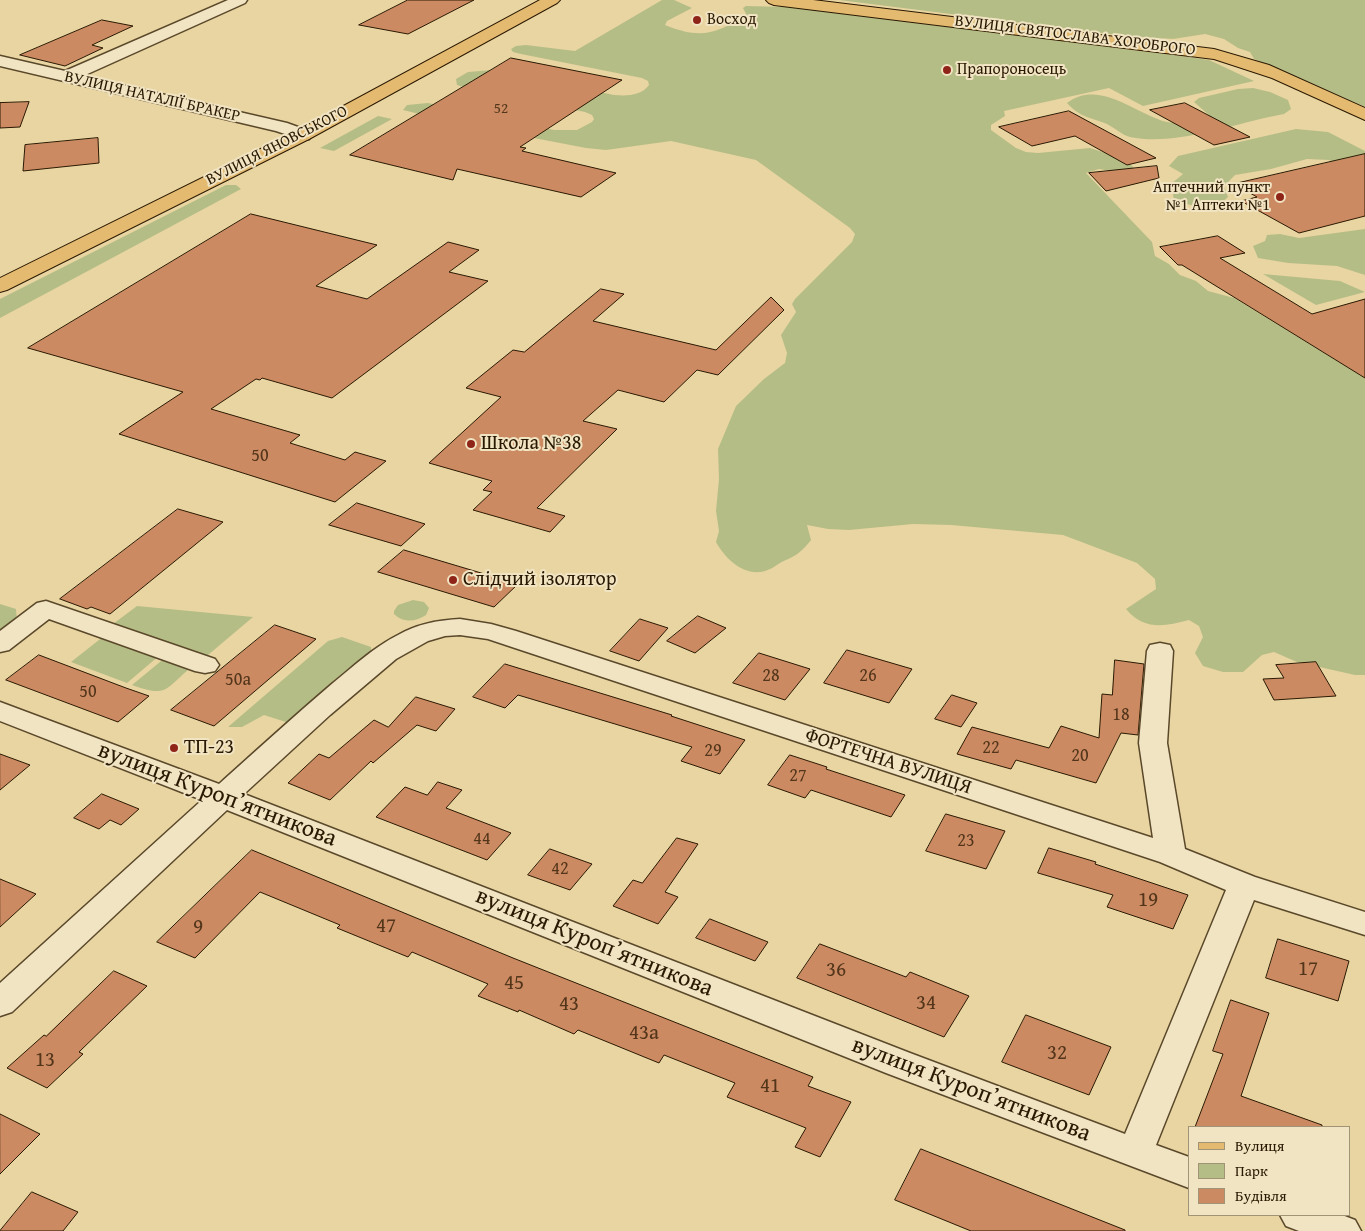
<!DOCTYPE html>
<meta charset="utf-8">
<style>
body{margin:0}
#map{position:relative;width:1365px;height:1231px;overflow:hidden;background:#e9d5a2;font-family:"Gentium Book Plus",serif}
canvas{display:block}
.legend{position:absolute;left:1188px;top:1126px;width:162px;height:90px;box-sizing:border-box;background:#f1e4c3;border:1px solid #a19376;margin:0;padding:6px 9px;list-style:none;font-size:15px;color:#2a1902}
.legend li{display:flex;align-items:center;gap:10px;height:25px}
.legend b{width:25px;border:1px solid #a19376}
</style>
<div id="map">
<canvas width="1365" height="1231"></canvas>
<ul class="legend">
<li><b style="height:6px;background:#e4ba71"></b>Вулиця</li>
<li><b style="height:14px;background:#b5bd86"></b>Парк</li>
<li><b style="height:14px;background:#cb8a62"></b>Будівля</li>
</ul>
</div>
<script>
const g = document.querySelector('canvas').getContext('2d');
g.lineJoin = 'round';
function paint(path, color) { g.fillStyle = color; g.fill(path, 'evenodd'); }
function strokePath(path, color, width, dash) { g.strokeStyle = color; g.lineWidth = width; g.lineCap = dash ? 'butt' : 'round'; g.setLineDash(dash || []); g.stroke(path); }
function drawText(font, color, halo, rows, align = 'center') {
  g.font = font + ' "Gentium Book Plus",serif'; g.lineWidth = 4; g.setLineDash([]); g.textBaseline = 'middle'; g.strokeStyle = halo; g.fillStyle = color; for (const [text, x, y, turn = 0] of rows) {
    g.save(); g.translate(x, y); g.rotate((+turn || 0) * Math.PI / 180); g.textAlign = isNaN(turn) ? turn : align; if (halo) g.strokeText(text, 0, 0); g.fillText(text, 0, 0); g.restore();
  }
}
const green = new Path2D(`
 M662 0H674L692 8 667 21 665 25C702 40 715 33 747 16L743 8 746 6 787 7 1189 57 1209 60 1254 81 1143 106 1109 88 1004 111 1005 116 991 125V130L1016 148 1026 152 1038 153 1090 148 1118 157 1131 165 1135 169 1118 172 1099 169 1086 173 1152 242 1155 256 1169 264 1180 275 1196 281 1208 291 1234 298 1365 378V675H1355L1297 662 1274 652 1262 655 1243 672H1223L1203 666 1195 653 1203 637 1199 626 1189 620C1163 627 1144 630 1126 609L1156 589 1155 579 1137 563 1063 535 951 525 913 524 849 530 828 529 807 525 811 540C799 555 796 555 780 563 776 565 773 568 770 569 747 580 726 560 716 542L719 531 716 511 719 479 718 449 736 406 764 379 785 363 787 353 781 335 796 312 792 304 795 299 852 242 855 234 850 228 756 160 671 141 606 150 586 148 461 124 403 110 407 105 428 103 554 130H577L592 122 594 119 592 115 585 112 470 89 457 85 456 79 468 72 492 70 614 95C627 96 641 96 649 85L648 81 642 78 521 54 513 52 511 49 516 46 526 45 575 51Z
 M839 0H1365V107L1254 59 1250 52 1238 48 1224 39 1205 34 1173 39 1126 36Z
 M1253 88 1270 92 1288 100 1291 109 1284 114C1238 122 1176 147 1130 137 1122 135 1115 128 1107 124 1090 117 1081 118 1067 103 1099 78 1137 115 1167 122 1180 125 1196 118 1209 115L1194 102 1199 98 1238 89Z
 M378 116 392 119 334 151 320 148Z
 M1296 129 1328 132 1365 151V194L1344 167 1329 160 1307 159 1271 169 1235 175 1224 186 1228 197C1212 212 1192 206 1174 200L1171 184 1183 174 1169 166 1178 156Z
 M226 185H236L241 189 0 318V299Z
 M1365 229V275L1337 266 1288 263 1258 258 1253 246 1265 241 1267 235 1280 234 1299 238Z
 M1263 274 1340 281 1365 292 1316 305Z
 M413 600 424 602 429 608 426 615C416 622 403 623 394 614V611L398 605Z
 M0 604 16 609 17 621 0 634Z
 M137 606 253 617 208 655 196 657 109 627Z
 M104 636 160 655 127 683 71 662Z
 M342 637 371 647V658L292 724 264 715 242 727H228L328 641Z
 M166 657 189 669C164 691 166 697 132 685Z`);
const building = new Path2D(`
 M408 0H474L408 34 359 25Z
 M102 20 133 26 92 45 103 48 65 66 20 55Z
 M511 58 622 80 520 147 526 148 522 151 616 173 581 197 457 169 453 180 350 155Z
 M29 102 20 127 0 128V103Z
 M1185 103 1250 137 1214 145 1150 110Z
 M1069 111 1156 158 1127 165 1075 136 1032 146 999 127Z
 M98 138 99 163 23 171 25 145Z
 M1365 154V216L1299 233 1241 201 1257 197 1234 184Z
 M1157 166 1159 178 1106 191 1089 173Z
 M251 214 377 245 316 286 367 299 448 242 479 250 449 272 488 281 332 398 262 378 260 380 256 379 211 409 300 435 290 443 345 460 355 452 386 461 335 502 119 434 183 392 28 348Z
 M1218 236 1245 253 1220 258 1312 314 1365 299V378L1182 265H1178L1160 247Z
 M601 289 624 294 593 321 716 350 771 297 784 310 718 375 697 370 664 402 618 390 583 421 617 429 537 508 565 516 550 532 473 510 492 492 483 490 492 481 429 463 501 397 466 388 513 350 524 352Z
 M357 503 425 524 401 546 329 525Z
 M178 509 223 522 110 614 91 607 87 609 60 599Z
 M404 550 518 584 494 607 378 572Z
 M698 616 726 628 695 653 667 641Z
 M640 619 668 628 639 661 610 651Z
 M275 625 316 639 214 726 171 710Z
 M847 650 912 669 889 703 824 683Z
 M759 653 810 669 785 700 733 683Z
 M39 655 126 688 149 696 118 722 6 680Z
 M1115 660 1144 664 1138 735 1121 733 1096 783 1016 760 1011 769 957 754 972 727 1049 748 1061 726 1099 738 1102 694 1112 695Z
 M1316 662 1336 696 1274 700 1263 679 1284 678 1276 665Z
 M505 664 672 715 671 716 745 740 720 774 681 761 692 747 518 695 505 708 473 697Z
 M952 695 977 703 961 727 935 719Z
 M416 697 455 709 436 731 417 725 373 763 371 761 330 800 288 783 319 754 329 758 374 720 388 727Z
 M0 754 30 765 0 790Z
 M790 755 827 767 826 769 905 795 891 817 811 790 805 798 768 785Z
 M438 782 462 790 446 808 511 833 487 860 376 817 405 787 427 795Z
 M102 794 139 809 121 825 110 820 99 829 74 818Z
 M946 814 1005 831 986 869 926 851Z
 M677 838 698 844 665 892 678 897 658 924 613 906 633 880 642 883Z
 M1049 848 1096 862 1095 864 1188 895 1173 929 1107 907 1113 895 1038 873Z
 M550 849 592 864 570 890 528 875Z
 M252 850 513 958 813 1077 808 1086 851 1102 820 1157 795 1147 806 1128 727 1097 735 1083 664 1055 659 1063 578 1030 574 1034 519 1010 518 1012 478 996 488 984 412 952 408 957 337 928 340 925 260 892 195 958 157 942Z
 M0 879 36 894 0 927Z
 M710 919 768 942 755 961 696 938Z
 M1278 939 1349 961 1338 1001 1266 978Z
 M820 944 906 977 910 972 969 996 944 1037 797 978Z
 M114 971 147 986 79 1052 83 1054 47 1088 7 1068 44 1035 46 1036Z
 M1231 1000 1269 1013 1241 1096 1322 1125V1127H1195L1223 1054 1213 1051Z
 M1026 1015 1111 1047 1089 1095 1002 1062Z
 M0 1114 40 1134 0 1174Z
 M921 1149 1125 1230V1231H971L895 1200Z
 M32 1192 78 1212 63 1231H0Z`);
const minor = new Path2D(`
 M228 0H247L245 3 83 76 287 123 309 131 312 135 309 139 303 140 276 131 0 66V56L65 71Z
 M46 601 215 659 219 665 215 671 205 673 195 671 49 619 9 650 0 652V631L37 603Z
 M460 619 491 624 516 631 1153 838 1139 743 1147 651 1150 645 1160 643 1170 645 1173 651 1167 743 1185 849 1255 877 1365 912V935L1254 900 1156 1145 1189 1157V1188L886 1073 227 810 12 1012 0 1016V983L202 800 0 721V702L219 784C257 750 294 716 333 683 354 666 374 647 398 635 417 624 439 620 460 619ZM460 635 488 639 512 647 1160 862 1226 890 1125 1134 910 1053 244 794 330 715 396 659 428 641 445 636Z
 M1280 1215H1342L1355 1220 1361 1231H1299L1286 1226Z`);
const major = new Path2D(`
 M540 0H560L557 3 309 139 7 290 0 292V278L297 131Z
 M766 0H813L1214 49 1269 65 1365 108V120L1272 78 1214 59 774 5 769 3Z`);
const markers = [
 [697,20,5,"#8f2418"],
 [947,70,5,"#8f2418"],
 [1280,197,5,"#8f2418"],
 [471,444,5,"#8f2418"],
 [453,580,5,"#8f2418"],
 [174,748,5,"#8f2418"]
];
const farNumbernames = [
 ["52",501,109]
];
const farPoinames = [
 ["Восход",707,20],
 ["Прапороносець",957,70],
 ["Аптечний пункт",1270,188,"right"],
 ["№1 Аптеки №1",1270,206,"right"]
];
const farStreetnames = [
 ["ВУЛИЦЯ СВЯТОСЛАВА ХОРОБРОГО",1075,36,7],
 ["ВУЛИЦЯ НАТАЛІЇ БРАКЕР",152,97,13],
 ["ВУЛИЦЯ ЯНОВСЬКОГО",277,146,-27]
];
const numberNames = [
 ["50",260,456],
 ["28",771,676],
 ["26",868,676],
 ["50а",238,680],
 ["50",88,692],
 ["18",1121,715],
 ["22",991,748],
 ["29",713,751],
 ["20",1080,756],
 ["27",798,776],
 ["44",482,839],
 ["23",966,841],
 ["42",560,869]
];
const poiNames = [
 ["Школа №38",481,444],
 ["Слідчий ізолятор",463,580],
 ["ТП-23",184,748]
];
const streetNames = [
 ["ФОРТЕЧНА ВУЛИЦЯ",888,762,18]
];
const nearNumbernames = [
 ["19",1148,901],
 ["47",386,927],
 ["9",198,928],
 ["17",1308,970],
 ["36",836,971],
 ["45",514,984],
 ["34",926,1004],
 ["43",569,1005],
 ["43а",644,1034],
 ["32",1057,1054],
 ["13",45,1061],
 ["41",770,1087]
];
const nearStreetnames = [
 ["вулиця Куропʼятникова",217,795,21],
 ["вулиця Куропʼятникова",594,943,22],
 ["вулиця Куропʼятникова",971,1090,21]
];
paint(green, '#b5bd86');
paint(building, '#cb8a62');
strokePath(building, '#2a1902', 1);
strokePath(minor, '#5a482a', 3);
strokePath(major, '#2a1902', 2);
paint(minor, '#f1e4c3');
paint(major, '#e4ba71');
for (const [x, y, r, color] of markers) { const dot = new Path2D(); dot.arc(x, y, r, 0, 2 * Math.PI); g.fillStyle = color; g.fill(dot); strokePath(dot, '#f1e4c3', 2); }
drawText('15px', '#52351a', null, farNumbernames);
drawText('16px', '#2a1902', '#f1e4c3', farPoinames, 'left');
drawText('16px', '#2a1902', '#f1e4c3', farStreetnames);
drawText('18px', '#52351a', null, numberNames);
drawText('20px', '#2a1902', '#f1e4c3', poiNames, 'left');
drawText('20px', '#2a1902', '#f1e4c3', streetNames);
drawText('21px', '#52351a', null, nearNumbernames);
drawText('24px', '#2a1902', '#f1e4c3', nearStreetnames);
</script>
